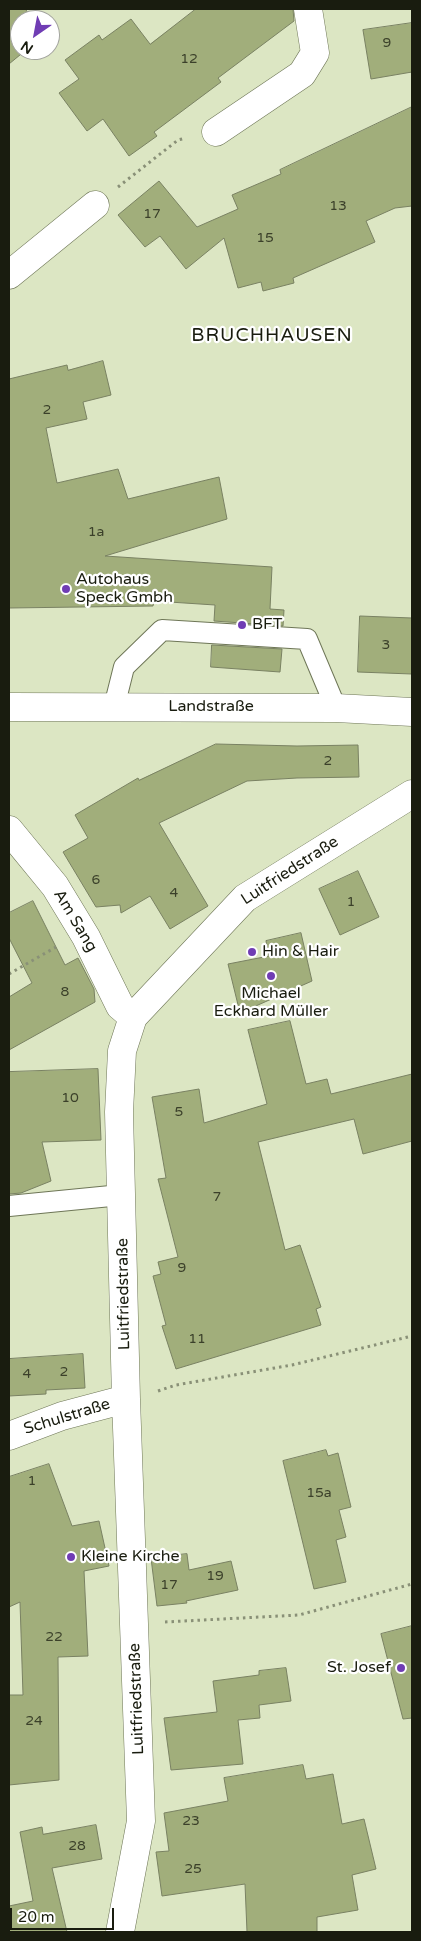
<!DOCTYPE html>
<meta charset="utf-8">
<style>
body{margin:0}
#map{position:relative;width:421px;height:1941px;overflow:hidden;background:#dce6c3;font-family:"Varela Round",sans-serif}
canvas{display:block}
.frame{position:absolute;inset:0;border:10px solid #191c0f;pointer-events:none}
.north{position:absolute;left:10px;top:10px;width:50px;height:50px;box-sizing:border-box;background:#fff;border:1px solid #a3a49f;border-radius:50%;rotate:213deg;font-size:14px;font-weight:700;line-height:20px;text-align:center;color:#191c0f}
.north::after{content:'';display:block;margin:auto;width:18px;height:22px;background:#703db4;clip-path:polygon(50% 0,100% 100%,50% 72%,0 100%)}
.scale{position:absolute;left:10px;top:1908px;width:104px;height:22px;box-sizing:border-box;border:2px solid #191c0f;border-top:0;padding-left:6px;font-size:15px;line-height:18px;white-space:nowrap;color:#191c0f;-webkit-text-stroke:4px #fff;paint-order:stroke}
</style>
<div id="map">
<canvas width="421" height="1941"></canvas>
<div class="frame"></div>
<div class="north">N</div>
<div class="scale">20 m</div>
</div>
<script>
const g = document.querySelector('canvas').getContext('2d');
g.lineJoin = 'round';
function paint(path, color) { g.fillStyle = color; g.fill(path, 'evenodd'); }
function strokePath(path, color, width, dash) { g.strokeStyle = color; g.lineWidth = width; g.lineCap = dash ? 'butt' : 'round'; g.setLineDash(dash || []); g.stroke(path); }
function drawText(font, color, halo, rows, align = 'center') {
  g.font = font + ' "Varela Round",sans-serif'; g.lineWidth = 4.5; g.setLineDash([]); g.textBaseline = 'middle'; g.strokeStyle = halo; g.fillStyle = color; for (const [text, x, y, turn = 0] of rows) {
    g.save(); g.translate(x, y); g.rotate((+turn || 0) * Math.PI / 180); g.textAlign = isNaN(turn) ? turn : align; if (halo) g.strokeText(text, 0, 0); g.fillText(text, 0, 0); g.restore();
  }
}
const building = new Path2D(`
 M9 9H25L35 20H20V50H26L9 64Z
 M196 9H293L294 21 218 78 221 82 154 132 157 136 129 156 103 119 87 131 59 93 79 79 65 60 99 35 102 40 131 19 150 44Z
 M412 23V72L371 79 363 30Z
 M412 107V206L395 208 366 221 375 242 293 278 294 283 263 291 261 282 238 288 224 238 186 269 160 236 145 247 118 215 159 181 197 227 238 209 232 195 281 174 280 170Z
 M103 361 111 395 83 402 87 419 46 428 57 483 118 469 128 499 219 477 227 519 105 556 272 567 270 609 284 610 283 626 214 621 215 605 154 601 153 606 9 608V379L67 365 68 370Z
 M360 616 412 618V674L358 672Z
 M212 645 282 649 280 672 211 667Z
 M216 744 297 746 358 745 359 777 297 778 247 781 159 823 208 906 170 929 150 896 121 913 120 905 96 907 63 852 88 838 75 815 138 778 139 780Z
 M358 871 379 917 340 935 319 889Z
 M33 901 65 965 78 958 94 989 95 1002 9 1050V997L32 983 9 938V913Z
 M301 933 312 981 240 1013 228 964 269 956 266 941Z
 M290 1021 306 1084 327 1079 331 1094 412 1074V1141L363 1154 354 1119 258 1142 285 1250 300 1245 321 1307 316 1309 321 1325 176 1369 162 1326 166 1325 153 1276 161 1274 158 1262 178 1257 158 1179 166 1178 152 1097 199 1089 204 1123 267 1104 248 1030Z
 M98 1069 101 1140 42 1142 51 1181 21 1193 9 1194V1072Z
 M83 1354 85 1388 46 1390V1394L9 1396V1359Z
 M326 1450 328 1456 338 1453 351 1507 339 1510 346 1537 336 1540 346 1582 314 1589 283 1461Z
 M49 1464 72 1526 99 1521 109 1566 84 1571 88 1656 58 1657 59 1780 9 1785V1695H23L20 1602 9 1607V1477Z
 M187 1554 189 1570 231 1561 238 1590 186 1601 187 1603 157 1606 151 1558Z
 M412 1626V1718L403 1719 381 1634Z
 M286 1668 291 1701 259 1705 260 1718 238 1720 243 1764 171 1770 164 1718 217 1712 213 1681 259 1675V1671Z
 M303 1765 306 1779 333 1774 342 1824 364 1819 376 1869 352 1875 358 1910 317 1917V1932H247L245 1884 162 1896 156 1852 169 1851 164 1813 228 1801 224 1778Z
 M96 1825 102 1859 52 1868 67 1932H9V1906L33 1901 20 1832 42 1827 43 1834Z`);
const path = new Path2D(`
 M118 187 178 140 186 138
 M9 974 56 947
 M158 1391 176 1385 292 1365 412 1336
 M165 1622 299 1615 412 1584`);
const service = new Path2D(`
 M114 707 124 667 162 630 307 639 336 708
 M9 1206 121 1195`);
const minor = new Path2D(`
 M216 132 302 74 315 53 308 9
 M9 275 95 205
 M9 830 55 886 86 937 120 1006 133 1017
 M9 1436 62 1416 126 1399
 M120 1932 141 1821 126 1399 119 1112 122 1051 133 1017 245 898 412 794`);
const tertiary = new Path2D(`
 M9 707 336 708 412 712`);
const markers = [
 [66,589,5,"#703db4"],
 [242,625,5,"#703db4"],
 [252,952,5,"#703db4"],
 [271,976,5,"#703db4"],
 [71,1557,5,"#703db4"],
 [401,1668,5,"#703db4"]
];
const numberNames = [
 ["9",387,43],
 ["12",189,59],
 ["13",338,206],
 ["17",152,214],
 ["15",265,238],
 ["2",47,410],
 ["1a",96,532],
 ["3",386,645],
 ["2",328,761],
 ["6",96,880],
 ["4",174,893],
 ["1",351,902],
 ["8",65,992],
 ["10",70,1098],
 ["5",179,1112],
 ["7",217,1197],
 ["9",182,1268],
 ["11",197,1339],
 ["2",64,1372],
 ["4",27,1374],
 ["1",32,1481],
 ["15a",319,1493],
 ["19",215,1576],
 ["17",169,1585],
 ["22",54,1637],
 ["24",34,1721],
 ["23",191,1821],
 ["28",77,1846],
 ["25",193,1869]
];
const poiNames = [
 ["Autohaus",76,580],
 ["Speck Gmbh",76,598],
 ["BFT",252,625],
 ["Hin & Hair",262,952],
 ["Michael",271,994,"center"],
 ["Eckhard Müller",271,1012,"center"],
 ["Kleine Kirche",81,1557],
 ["St. Josef",391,1668,"right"]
];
const streetNames = [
 ["Landstraße",211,707],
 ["Luitfriedstraße",290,871,-33],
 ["Am Sang",75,921,59],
 ["Luitfriedstraße",124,1294,-91],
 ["Schulstraße",67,1417,-17],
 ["Luitfriedstraße",137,1699,-92]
];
const quarterNames = [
 ["BRUCHHAUSEN",272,336]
];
paint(building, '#a1ae7b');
strokePath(building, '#798162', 1);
strokePath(service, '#6e7657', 22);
strokePath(minor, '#6e7657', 29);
strokePath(tertiary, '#6e7657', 29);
strokePath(path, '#899077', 3, [2.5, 4]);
strokePath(service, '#fff', 20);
strokePath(minor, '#fff', 28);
strokePath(tertiary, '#fff', 28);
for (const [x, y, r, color] of markers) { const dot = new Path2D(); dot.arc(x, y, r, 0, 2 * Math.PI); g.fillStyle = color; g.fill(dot); strokePath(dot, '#fff', 2); }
drawText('14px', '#3b402a', null, numberNames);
drawText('16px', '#191c0f', '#fff', poiNames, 'left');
drawText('16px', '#191c0f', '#fff', streetNames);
g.letterSpacing = '1px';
drawText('19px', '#191c0f', '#fff', quarterNames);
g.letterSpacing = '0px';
</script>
